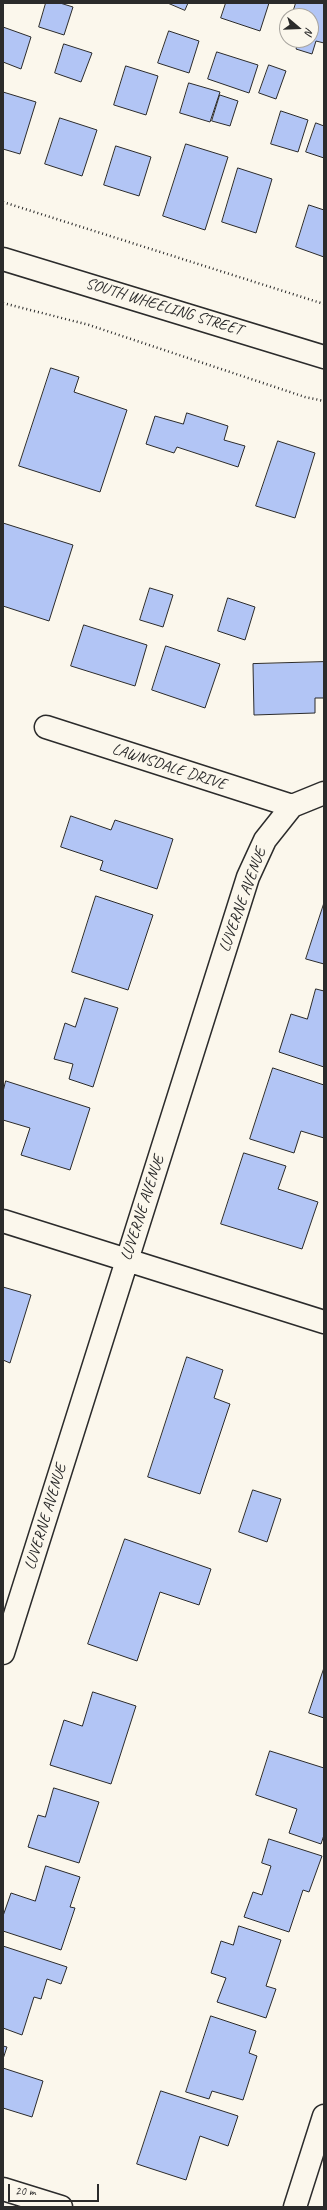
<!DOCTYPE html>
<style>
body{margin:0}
#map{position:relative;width:327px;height:2210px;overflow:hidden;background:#fbf7ec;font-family:Caveat,sans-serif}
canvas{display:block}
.frame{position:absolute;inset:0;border:4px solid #2b2b2b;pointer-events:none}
.north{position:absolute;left:279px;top:8px;width:40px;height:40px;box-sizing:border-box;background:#fbf7ec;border:1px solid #a8a59f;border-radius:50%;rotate:109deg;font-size:11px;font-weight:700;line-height:16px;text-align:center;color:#2b2b2b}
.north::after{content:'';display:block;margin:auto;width:14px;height:18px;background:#2b2b2b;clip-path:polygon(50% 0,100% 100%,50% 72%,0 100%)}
.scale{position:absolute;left:8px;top:2184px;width:91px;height:18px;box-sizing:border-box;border:2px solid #2b2b2b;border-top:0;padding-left:5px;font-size:12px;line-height:14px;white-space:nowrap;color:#2b2b2b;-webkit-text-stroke:3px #fbf7ec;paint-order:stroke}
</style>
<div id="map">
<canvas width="327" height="2210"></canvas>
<div class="frame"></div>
<div class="north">N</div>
<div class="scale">20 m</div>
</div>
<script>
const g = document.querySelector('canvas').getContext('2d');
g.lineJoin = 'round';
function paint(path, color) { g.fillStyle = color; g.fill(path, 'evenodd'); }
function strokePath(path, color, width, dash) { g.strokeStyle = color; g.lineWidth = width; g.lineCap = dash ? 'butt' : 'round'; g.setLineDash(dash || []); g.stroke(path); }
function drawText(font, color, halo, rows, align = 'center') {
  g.font = font + ' Caveat,sans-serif'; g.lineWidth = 4; g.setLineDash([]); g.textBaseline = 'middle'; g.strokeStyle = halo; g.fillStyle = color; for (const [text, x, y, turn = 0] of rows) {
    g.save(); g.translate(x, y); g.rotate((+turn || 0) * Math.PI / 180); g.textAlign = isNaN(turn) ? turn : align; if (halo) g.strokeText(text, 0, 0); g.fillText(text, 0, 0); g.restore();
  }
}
const building = new Path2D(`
 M46 3H60L73 7 64 35 39 27Z
 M168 3H188L185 10Z
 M226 3H269L260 31 221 18Z
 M296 3H324V43L316 41 312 54 296 49 299 40H311V16H292Z
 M3 27 31 37 21 69 3 62Z
 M169 31 199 41 189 73 158 63Z
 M64 44 92 53 81 82 55 73Z
 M217 52 258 65 249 93 208 79Z
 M269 65 286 71 276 99 259 93Z
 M126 66 158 76 146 115 114 105Z
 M189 83 220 92 210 122 180 113Z
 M3 92 36 102 20 154 3 149Z
 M220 95 238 101 230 126 212 121Z
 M281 111 308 120 298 152 271 144Z
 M60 118 97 130 82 176 45 164Z
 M316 123 324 126V158L306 152Z
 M186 144 228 157 205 230 163 216Z
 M116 146 151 157 139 196 104 185Z
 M238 168 272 179 256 233 222 222Z
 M309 205 324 210V257L296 247Z
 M51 368 79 377 74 392 127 410 100 492 19 466Z
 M187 413 228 426 224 440 245 446 238 467 177 447 174 453 146 444 155 416 183 424Z
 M278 441 315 453 295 518 256 506Z
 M3 523 73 545 49 621 3 606Z
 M150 588 173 595 163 627 140 620Z
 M228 598 255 607 245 640 218 631Z
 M84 625 147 645 135 686 71 666Z
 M166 646 220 664 205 708 152 690Z
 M324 662V698H315V713L254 715 253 664Z
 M71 816 111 830 115 820 173 839 157 889 100 870 103 861 61 847Z
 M96 896 153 915 128 990 72 972Z
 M324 903V964L306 959Z
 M316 989 324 991V1067L279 1052 291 1014 307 1019Z
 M85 998 118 1008 93 1087 69 1079 73 1064 54 1059 65 1023 75 1027Z
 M273 1068 324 1085V1138L301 1131 294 1153 250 1139Z
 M6 1081 90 1108 70 1170 21 1155 30 1128 3 1120V1092Z
 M244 1153 286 1166 278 1189 318 1202 302 1249 221 1224Z
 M3 1287 31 1295 10 1363 3 1360Z
 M187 1357 223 1370 214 1398 230 1404 200 1494 148 1477Z
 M253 1490 281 1499 267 1542 239 1532Z
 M125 1539 211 1569 199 1605 160 1592 137 1661 88 1644Z
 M324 1668V1718L309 1713Z
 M93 1692 136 1706 111 1784 50 1765 64 1720 82 1726Z
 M270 1751 324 1768V1835L321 1844 289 1833 297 1809 256 1795Z
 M54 1788 99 1802 79 1863 28 1847 38 1815 45 1817Z
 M269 1839 322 1856 309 1892 303 1890 289 1932 244 1917 253 1892 262 1895 271 1866 262 1863Z
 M46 1866 80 1877 70 1907 75 1908 61 1950 3 1931V1916L11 1893 35 1901Z
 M239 1926 281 1940 266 1986 276 1989 266 2018 217 2002 226 1978 211 1973 221 1941 233 1945Z
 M3 1946 67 1967 61 1984 47 1979 41 1999 34 1997 22 2035 3 2028Z
 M211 2016 256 2031 249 2053 257 2056 243 2100 212 2091 209 2099 186 2092Z
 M3 2046 7 2047 3 2059Z
 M3 2068 43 2081 32 2117 3 2108Z
 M161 2091 238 2116 228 2146 200 2136 186 2180 137 2164Z`);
const path = new Path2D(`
 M3 202 324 304
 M3 303 89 325 305 397 324 401`);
const street = new Path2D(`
 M46 727 292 806
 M3 1221 324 1322
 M3 1653 248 877 265 840 292 806 324 793
 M3 2189 61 2207
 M295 2207 324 2116`);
const secondary = new Path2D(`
 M3 259 324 357`);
const streetNames = [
 ["SOUTH WHEELING STREET",164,307,17],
 ["LAWNSDALE DRIVE",169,767,18],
 ["LUVERNE AVENUE",243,900,-70],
 ["LUVERNE AVENUE",143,1208,-72],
 ["LUVERNE AVENUE",46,1517,-73]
];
paint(building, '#b2c5f5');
strokePath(building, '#2b2b2b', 1);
strokePath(street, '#2b2b2b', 25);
strokePath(secondary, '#2b2b2b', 25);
strokePath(path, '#2b2b2b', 2.5, [1, 3]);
strokePath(street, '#fbf7ec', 22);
strokePath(secondary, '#fbf7ec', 22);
drawText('16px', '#2b2b2b', '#fbf7ec', streetNames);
</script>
